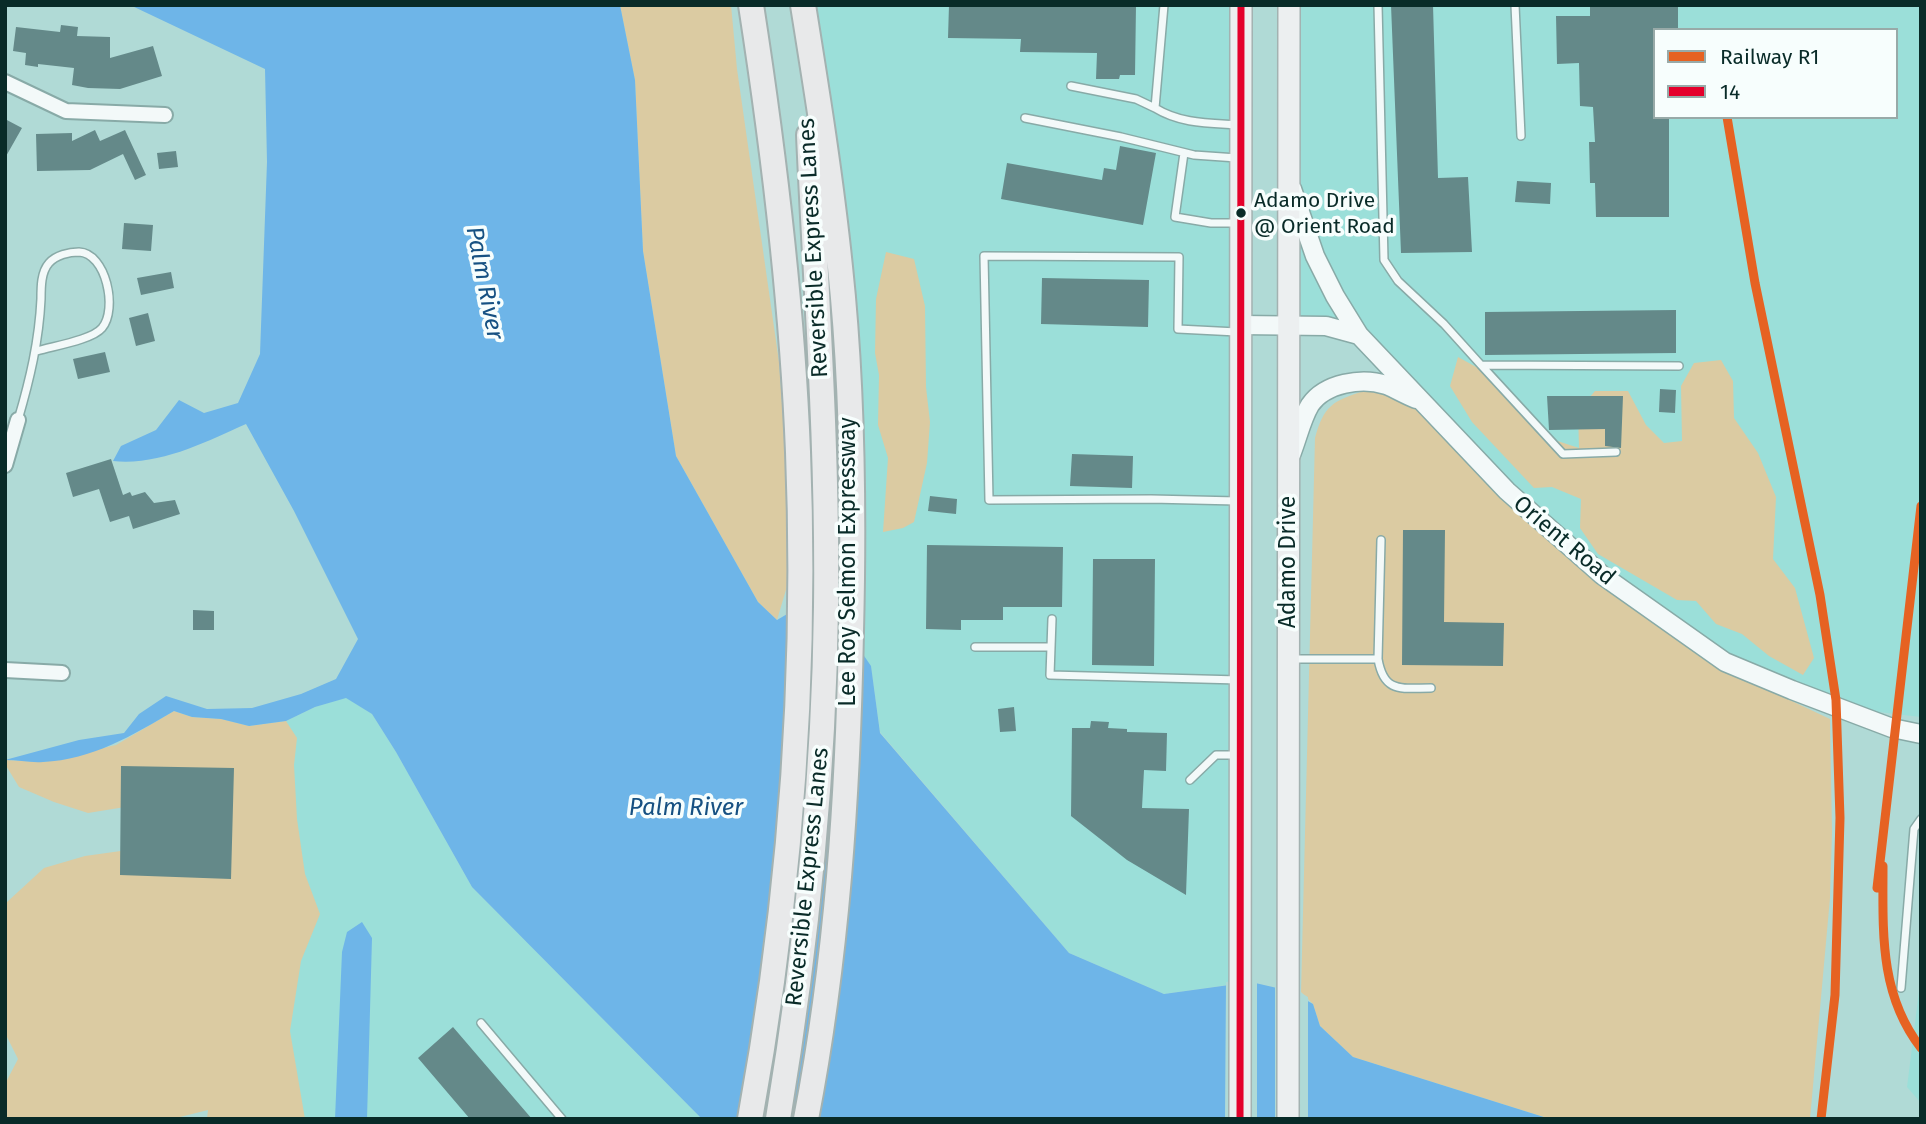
<!DOCTYPE html>
<style>
body{margin:0}
#map{position:relative;width:1926px;height:1124px;overflow:hidden;background:#b0dad6;font-family:"Fira Sans",sans-serif}
canvas{display:block}
.frame{position:absolute;inset:0;border:7px solid #092b28;pointer-events:none}
.legend{position:absolute;left:1653px;top:28px;width:245px;height:91px;box-sizing:border-box;background:#f7fefd;border:2px solid #98aaa8;margin:0;padding:9px 12px;list-style:none;font-size:21px;color:#092b28}
.legend li{display:flex;align-items:center;gap:14px;height:35px}
.legend b{width:35px;border:2px solid #98aaa8}
</style>
<div id="map">
<canvas width="1926" height="1124"></canvas>
<div class="frame"></div>
<ul class="legend">
<li><b style="height:9px;background:#e66222"></b>Railway R1</li>
<li><b style="height:9px;background:#e4002b"></b>14</li>
</ul>
</div>
<script>
const g = document.querySelector('canvas').getContext('2d');
g.lineJoin = 'round';
function paint(path, color) { g.fillStyle = color; g.fill(path, 'evenodd'); }
function strokePath(path, color, width, dash) { g.strokeStyle = color; g.lineWidth = width; g.lineCap = dash ? 'butt' : 'round'; g.setLineDash(dash || []); g.stroke(path); }
function drawText(font, color, halo, rows, align = 'center') {
  g.font = font + ' "Fira Sans",sans-serif'; g.lineWidth = 7; g.setLineDash([]); g.textBaseline = 'middle'; g.strokeStyle = halo; g.fillStyle = color; for (const [text, x, y, turn = 0] of rows) {
    g.save(); g.translate(x, y); g.rotate((+turn || 0) * Math.PI / 180); g.textAlign = isNaN(turn) ? turn : align; if (halo) g.strokeText(text, 0, 0); g.fillText(text, 0, 0); g.restore();
  }
}
const built = new Path2D(`
 M805 5H1241L1234 984 1164 994 1069 953 880 732 871 667 855 643V455Z
 M1298 5H1921V717L1820 705 1732 665 1622 585 1515 494 1352 329 1297 320ZM1655 30H1896V117H1655Z
 M346 697 372 714 396 752 472 887 702 1119H275L241 911 286 721 315 707Z
 M1921 975V1103L1907 1087Z`);
const green = new Path2D(`
 M620 5H731L737 69 779 362 789 501 788 583 777 620 758 602 676 456 643 251 635 80Z
 M886 252 914 259 925 306 926 387 930 422 927 463 914 522 903 528 883 532 888 458 878 425 879 375 875 353 876 299Z
 M1458 357 1489 374 1539 435 1579 448 1578 411 1595 391H1628L1646 425 1664 443 1682 441 1681 386 1694 363 1721 360 1733 381 1734 418 1758 453 1776 497 1773 559 1795 588 1814 658 1803 675 1769 656 1742 634 1716 624 1696 601 1677 600 1598 554 1580 528 1581 499 1552 487 1534 488 1472 422 1450 386Z
 M1364 391 1405 396 1557 539 1743 678 1830 719 1832 832 1830 898 1810 1119H1550L1353 1057 1320 1026 1313 1004 1301 992 1315 438C1324 405 1333 401 1364 391Z
 M174 711 192 717 221 719 249 726 286 721 297 738 294 765 297 819 305 874 320 914 301 961 290 1031 305 1119H207L208 1110 172 1119H5V1084L18 1059 5 1033 7 902 44 868 85 856 135 849 156 802 88 813 54 802 19 787 5 764V760L44 762 116 745Z`);
const water = new Path2D(`
 M130 5H620L635 80 643 251 676 456 758 602 777 620 811 600 845 628 871 666 880 733 1069 953 1164 994 1251 982 1290 991 1313 1004 1320 1026 1353 1057 1550 1119H702L472 887 396 752 372 714 346 698 315 707 286 721 249 726 221 719 192 717 174 711C133 735 92 760 43 762 31 763 18 760 5 760L79 740 124 733 139 714 166 696 207 709 252 708 301 694 336 679 358 639 294 511 246 424C206 442 159 466 113 461L121 446 156 430 179 400 204 413 238 403 260 354 267 162 265 69Z
 M362 922 372 938 367 1119H335L342 952 347 932Z`);
const pier = new Path2D(`
 M1251 979 1257 980V1119H1225L1226 982Z
 M1275 984 1291 987 1308 997V1119H1275Z`);
const building = new Path2D(`
 M949 5H1136L1135 75H1120L1119 79H1096L1097 53 1020 52 1021 39 948 38Z
 M1391 5H1433L1438 178 1468 177 1472 252 1401 253Z
 M1590 5H1678V30H1655V117H1669V217H1596L1595 183H1590L1589 142H1595L1593 107 1580 106 1579 63 1557 64 1556 16H1590Z
 M61 25 78 27 77 36 110 37V58L153 46 162 76 120 89 88 88 72 85 74 68 38 64V67L25 65 26 53 13 51 16 27 60 32Z
 M5 119 22 128 5 158Z
 M95 130 100 141 125 130 146 175 135 180 123 154 90 170 37 171 36 134 72 133V141Z
 M1120 146 1156 153 1143 225 1001 199 1007 163 1102 180 1104 168 1116 170Z
 M176 151 178 167 159 169 157 153Z
 M1517 181 1551 183 1550 204 1515 202Z
 M124 223 153 225 151 251 122 249Z
 M171 272 174 288 141 295 137 278Z
 M1042 278 1149 280 1148 327 1041 324Z
 M1676 310V353L1485 355V312Z
 M148 313 155 341 136 346 129 318Z
 M105 352 110 372 78 379 73 359Z
 M1660 389 1676 390 1675 413 1659 412Z
 M1547 396H1623L1621 448 1605 446V429L1549 430Z
 M1072 454 1133 456 1132 488 1070 486Z
 M111 459 123 495 130 492 132 496 145 492 154 503 175 500 180 514 133 529 129 516 110 522 99 489 73 497 66 473Z
 M930 496 957 499 956 514 928 511Z
 M1403 530H1445L1444 622 1504 623 1503 666 1402 665Z
 M927 545 1063 547 1062 607H1003V620H961V630L926 629Z
 M1093 559H1155L1154 666 1092 665Z
 M193 610 214 611V630H193Z
 M1014 707 1016 731 1000 732 998 709Z
 M1091 721 1109 722 1108 728 1127 729V732L1167 733 1166 771 1144 770 1142 808 1189 809 1186 895 1127 860 1071 816 1072 728H1090Z
 M121 766 234 768 231 879 120 875Z
 M453 1027 532 1119H470L418 1058Z`);
const service = new Path2D(`
 M1378 5 1384 260 1398 281 1444 324 1481 365 1679 366
 M1515 5 1521 136
 M1071 86 1136 99 1155 108 1164 5
 M1155 108C1181 124 1209 123 1239 125
 M1025 118 1121 137 1194 155 1237 158
 M1184 153 1175 217 1211 223H1238
 M1237 332 1178 329 1179 257 984 256 989 500 1151 499 1237 501
 M1481 365 1563 454 1616 452
 M18 420C30 379 39 341 41 299 41 287 41 272 49 263 56 255 69 252 79 252 106 253 118 309 102 328 92 340 53 346 37 351
 M1052 619 1050 675 1239 680
 M975 647H1051
 M1289 659H1378L1381 540
 M1378 659C1384 694 1402 688 1431 688
 M1190 780 1216 755H1239
 M1901 988 1914 829 1921 819
 M481 1023 562 1119`);
const minor = new Path2D(`
 M5 82 66 111 165 115
 M5 465 18 420
 M5 670 62 673`);
const tertiary = new Path2D(`
 M1292 189 1315 256 1335 296 1359 335
 M1241 325 1326 326 1359 335 1507 491 1602 575 1725 662 1792 690 1892 728 1921 734
 M1290 457C1297 441 1301 420 1310 405 1325 383 1362 377 1386 385 1396 389 1406 395 1416 399`);
const primary = new Path2D(`
 M1240 1119 1241 5
 M1288 1119 1289 5`);
const motorway = new Path2D(`
 M803 5C817 92 831 179 840 267 853 388 854 511 851 632 848 795 837 959 806 1119
 M750 1119C790 900 807 675 798 452 792 302 774 153 751 5
 M778 1119C806 950 824 778 826 607 828 450 816 292 809 135`);
const bus1 = new Path2D(`
 M1240 1119 1241 5`);
const rail1 = new Path2D(`
 M1727 117 1755 283 1820 595 1836 700 1840 818 1835 995 1821 1119
 M1883 866C1883 931 1879 994 1921 1048
 M1877 888 1921 506`);
const markers = [
 [1241,213,6,"#092b28"]
];
const busNames = [
 ["Adamo Drive",1254,201],
 ["@ Orient Road",1254,227]
];
const streetNames = [
 ["Reversible Express Lanes",814,248,-93],
 ["Orient Road",1564,541,40],
 ["Lee Roy Selmon Expressway",849,562,-90],
 ["Adamo Drive",1289,562,-90],
 ["Reversible Express Lanes",808,877,-84]
];
const waterNames = [
 ["Palm River",484,283,79],
 ["Palm River",686,808]
];
paint(built, '#9bdfd9');
paint(green, '#dbcba2');
paint(water, '#6eb5e8');
paint(pier, '#b0dad6');
paint(building, '#648989');
strokePath(service, '#88aaa7', 10);
strokePath(minor, '#88aaa7', 18);
strokePath(tertiary, '#88aaa7', 21);
strokePath(primary, '#a3b2b1', 24);
strokePath(motorway, '#a3b2b1', 28);
strokePath(service, '#f3f9f9', 7);
strokePath(minor, '#f3f9f9', 14);
strokePath(tertiary, '#f3f9f9', 18);
strokePath(primary, '#eceff0', 21);
strokePath(motorway, '#e8e9ea', 24);
strokePath(bus1, '#e4002b', 7);
strokePath(rail1, '#e66222', 9);
for (const [x, y, r, color] of markers) { const dot = new Path2D(); dot.arc(x, y, r, 0, 2 * Math.PI); g.fillStyle = color; g.fill(dot); strokePath(dot, '#f7fefd', 2.5); }
drawText('21px', '#092b28', '#f7fefd', busNames, 'left');
drawText('23px', '#092b28', '#f7fefd', streetNames);
drawText('italic 24px', '#165182', '#f7fefd', waterNames);
</script>
